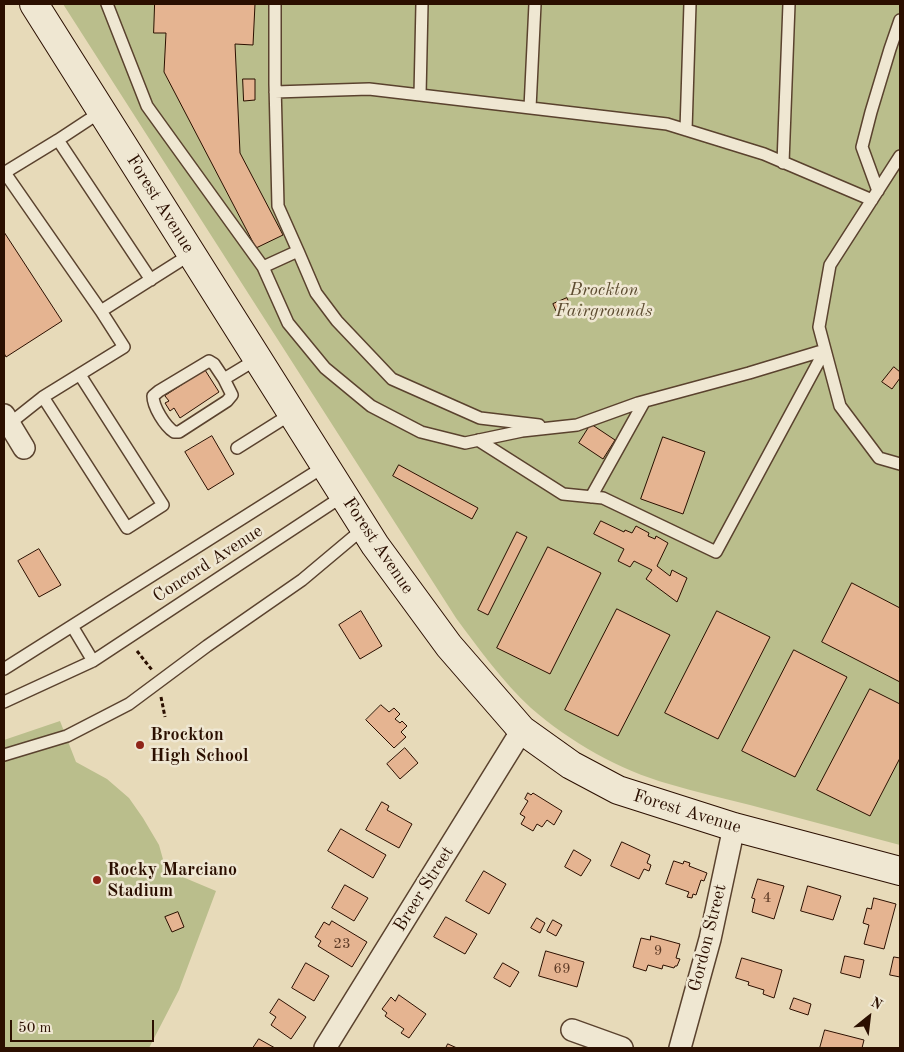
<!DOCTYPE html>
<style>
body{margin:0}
#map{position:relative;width:904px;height:1052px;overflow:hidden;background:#e7dab9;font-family:"Old Standard TT",serif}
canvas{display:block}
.frame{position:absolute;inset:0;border:5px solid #2b0f00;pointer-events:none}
.north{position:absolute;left:844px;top:992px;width:50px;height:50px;-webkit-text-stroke:4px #efe7d2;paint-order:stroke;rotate:29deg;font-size:14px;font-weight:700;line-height:20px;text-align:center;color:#2b0f00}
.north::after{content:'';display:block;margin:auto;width:18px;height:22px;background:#2b0f00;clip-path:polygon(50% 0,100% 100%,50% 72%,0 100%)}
.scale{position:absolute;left:10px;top:1020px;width:144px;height:22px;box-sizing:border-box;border:2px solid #2b0f00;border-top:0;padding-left:6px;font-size:15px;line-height:18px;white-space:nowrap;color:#2b0f00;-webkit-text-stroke:4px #efe7d2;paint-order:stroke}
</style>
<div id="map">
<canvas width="904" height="1052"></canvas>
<div class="frame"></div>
<div class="north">N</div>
<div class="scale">50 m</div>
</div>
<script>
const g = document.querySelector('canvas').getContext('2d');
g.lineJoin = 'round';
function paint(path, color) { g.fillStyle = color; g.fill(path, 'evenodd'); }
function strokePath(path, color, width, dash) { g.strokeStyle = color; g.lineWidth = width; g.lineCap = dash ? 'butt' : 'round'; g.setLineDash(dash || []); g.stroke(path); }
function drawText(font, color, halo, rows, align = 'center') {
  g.font = font + ' "Old Standard TT",serif'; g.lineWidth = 5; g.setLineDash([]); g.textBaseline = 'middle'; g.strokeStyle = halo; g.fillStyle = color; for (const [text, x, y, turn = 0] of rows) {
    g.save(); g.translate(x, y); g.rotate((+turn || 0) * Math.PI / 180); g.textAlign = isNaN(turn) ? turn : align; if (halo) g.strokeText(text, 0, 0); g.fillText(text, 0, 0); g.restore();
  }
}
const green = new Path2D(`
 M63 4H900V845C850 832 800 818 750 805 723 798 696 792 669 784 619 770 570 742 531 708 502 681 479 649 456 618Z
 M60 721 76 762 107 779 129 798 143 818 159 845 166 870 216 891 179 990 149 1048H4V740Z`);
const building = new Path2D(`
 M155 4H255L253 45 235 44 240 153 283 235 256 248 164 72 166 33H154Z
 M243 79H255V100L244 101Z
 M4 232 62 321 6 357 4 353Z
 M567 298 570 305 556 311 553 304Z
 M894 367 900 372V378L892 389 882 382Z
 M205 370 219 392 180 418 174 408 170 411 165 403 169 401 165 396Z
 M591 424 615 440 603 459 579 443Z
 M212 436 234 474 208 490 185 452Z
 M663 437 705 452 683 514 641 499Z
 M399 465 478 508 472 519 393 476Z
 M601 521 624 532 625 530 632 533 636 526 649 533 648 536 655 539 656 536 668 543 657 566 670 576 672 570 687 578 677 602 646 579 652 570 634 561 630 567 618 561 624 549 594 534Z
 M517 532 527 537 488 615 478 610Z
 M548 547 601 573 550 674 497 648Z
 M39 549 61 585 39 597 18 561Z
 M852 583 900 608V682L822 642Z
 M617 609 670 635 618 736 565 710Z
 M361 611 382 646 360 659 339 625Z
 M717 611 770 637 718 739 665 713Z
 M794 650 847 677 795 777 742 751Z
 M870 689 900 704V758L870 816 817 790Z
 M381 705 389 712 394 708 400 714 395 719 400 723 402 721 407 726 401 732 406 737 394 748 366 720Z
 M405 748 418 763 400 779 387 764Z
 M528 793 531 795 533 793 562 811 554 825 547 820 542 827 537 824 533 831 521 824 525 817 520 814 528 801 525 799Z
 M382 802 389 806 387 810 412 824 399 848 366 830Z
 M341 829 386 855 373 878 328 851Z
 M622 842 650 855 647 863 651 865 649 871 644 869 639 879 611 866Z
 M574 850 591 860 581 876 565 867Z
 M674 861 683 864 684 861 690 863 689 866 707 873 704 881 701 880 696 895 693 894 692 898 687 897 689 892 666 884Z
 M484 871 506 884 489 914 466 901Z
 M758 879 784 886 774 919 752 912 755 899 752 898Z
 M345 885 368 898 354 921 332 908Z
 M808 886 841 896 833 920 801 911Z
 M874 898 896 904 884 949 864 944 869 925 863 923 867 908 871 909Z
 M178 912 184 927 172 932 165 917Z
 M446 917 477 934 465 954 434 937Z
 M537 918 545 923 540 933 531 928Z
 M553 920 562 925 556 936 547 931Z
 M332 921 367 942 352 967 318 946 321 941 315 937 324 922 329 925Z
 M651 936 680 944 676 958 680 959 677 966H675L674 968 663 965 662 969 648 965 646 971 633 967 641 938 650 940Z
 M546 951 584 962 577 987 539 976Z
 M845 956 864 960 860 978 841 973Z
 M894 957 900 958V977L890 975Z
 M742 958 782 970 774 998 763 994 764 990 748 985 749 982 736 978Z
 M306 963 329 976 314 1001 292 988Z
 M503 963 519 972 510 987 494 978Z
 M399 995 426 1014 409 1038 401 1033 404 1029 385 1016 387 1013 382 1009 391 997 395 1001Z
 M794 998 811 1004 808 1015 790 1009Z
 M279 999 306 1017 291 1039 271 1025 276 1017 270 1013Z
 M825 1030 864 1040 862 1048H820Z
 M259 1039 275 1048H253Z
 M448 1044 457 1048H446Z`);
const path = new Path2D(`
 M137 651 152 670
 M161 697 165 717`);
const lane = new Path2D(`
 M107 4 147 106 263 267 298 251 278 206 275 84V4
 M275 92 369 89 667 124 764 154 872 200
 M420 95 422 4
 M530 108 535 4
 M686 130 690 4
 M58 140 151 280
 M900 156 830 265 819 327 840 406 879 458 900 464
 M783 163 789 4
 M4 173 58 140 102 111
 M5 173 101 311 191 254
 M878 191 862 147 871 112 890 49 900 20
 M298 251 316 293 337 321 392 379 480 418 539 425
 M263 267 288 323 325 368 371 406 421 432 465 443 522 431 577 425 638 403 749 373 825 350
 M224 379 214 364 209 361 159 391 153 396C153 407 165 426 174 432H179L227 401 232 395 224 379 257 359
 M43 397 127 528 163 505 80 375
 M9 424 43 397 124 347 101 311
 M478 440 563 494 603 498 716 552 825 350
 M237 448 291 414
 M591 497 644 402
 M72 626 93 661
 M4 669 325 466
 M4 702 93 661 343 496
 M4 755 67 736 129 704 207 646 302 580 364 528`);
const street = new Path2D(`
 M4 415 24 448
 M572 1030 622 1048
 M325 1048 522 730
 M680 1048 710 939 734 827`);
const secondary = new Path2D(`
 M34 4 375 545 449 646 522 730 571 765 618 790 734 827 900 871`);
const markers = [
 [140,745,5,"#8f2418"],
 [97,880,5,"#8f2418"]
];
const numberNames = [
 ["4",767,898],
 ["23",342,944],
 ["9",658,951],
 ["69",562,969]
];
const streetNames = [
 ["Forest Avenue",160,204,58],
 ["Forest Avenue",378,546,56],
 ["Concord Avenue",208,564,-33],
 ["Forest Avenue",687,812,17],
 ["Breer Street",424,889,-58],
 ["Gordon Street",708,938,-76]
];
const parkNames = [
 ["Brockton",604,290],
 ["Fairgrounds",604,311]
];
const poiNames = [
 ["Brockton",150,735],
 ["High School",150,756],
 ["Rocky Marciano",107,870],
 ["Stadium",107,891]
];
paint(green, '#babe8c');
paint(building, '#e5b491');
strokePath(building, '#2b0f00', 1);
strokePath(lane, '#5a422e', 14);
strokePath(street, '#5a422e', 24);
strokePath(secondary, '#2b0f00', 30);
strokePath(path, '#2b0f00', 3, [4, 2.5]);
strokePath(lane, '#efe7d2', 11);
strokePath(street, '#efe7d2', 21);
strokePath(secondary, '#efe7d2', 28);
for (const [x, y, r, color] of markers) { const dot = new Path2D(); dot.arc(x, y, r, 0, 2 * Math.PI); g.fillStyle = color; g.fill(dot); strokePath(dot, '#efe7d2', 2); }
drawText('15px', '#5a3824', null, numberNames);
drawText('18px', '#2b0f00', '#efe7d2', streetNames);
drawText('italic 18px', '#5d4c31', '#efe7d2', parkNames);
drawText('bold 18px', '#2b0f00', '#efe7d2', poiNames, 'left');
</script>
